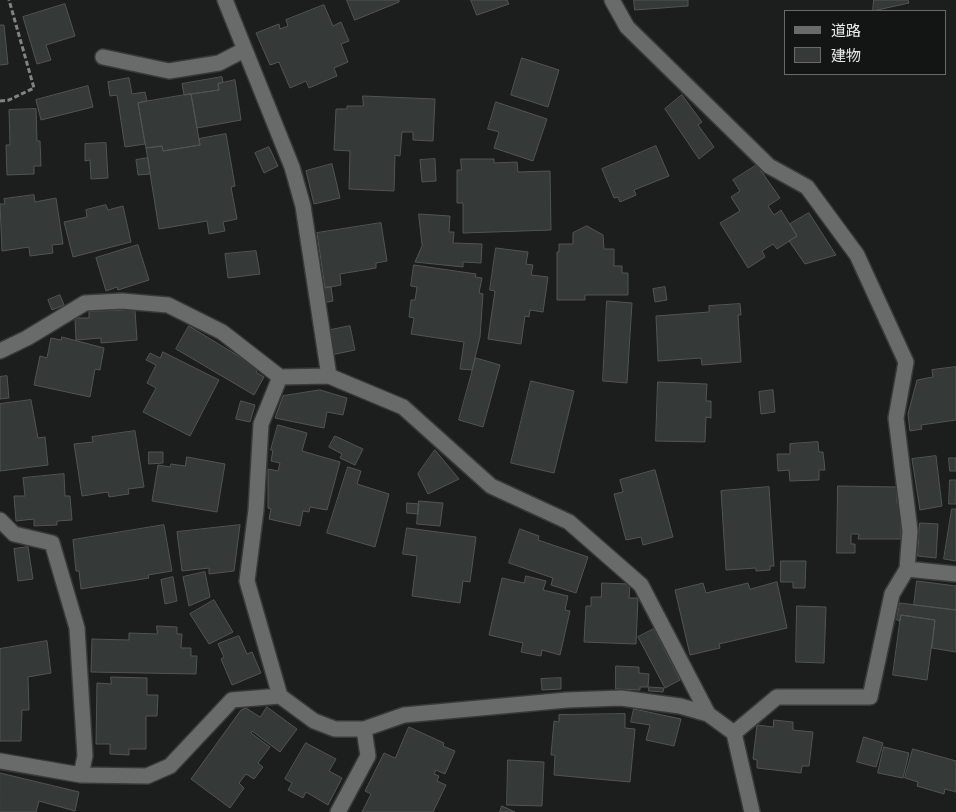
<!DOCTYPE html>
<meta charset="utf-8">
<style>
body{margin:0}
#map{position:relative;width:956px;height:812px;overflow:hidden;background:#1b1e1c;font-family:"Exo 2","Noto Sans JP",sans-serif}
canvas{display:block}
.legend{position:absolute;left:784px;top:10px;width:162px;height:65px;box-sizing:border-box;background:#121513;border:1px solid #686b69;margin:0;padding:6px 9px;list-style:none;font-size:15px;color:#eaecea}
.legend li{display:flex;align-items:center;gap:10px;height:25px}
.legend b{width:25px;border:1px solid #686b69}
</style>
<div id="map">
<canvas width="956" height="812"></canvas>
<ul class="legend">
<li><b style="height:6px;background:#686b69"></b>道路</li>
<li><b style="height:14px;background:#353a38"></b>建物</li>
</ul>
</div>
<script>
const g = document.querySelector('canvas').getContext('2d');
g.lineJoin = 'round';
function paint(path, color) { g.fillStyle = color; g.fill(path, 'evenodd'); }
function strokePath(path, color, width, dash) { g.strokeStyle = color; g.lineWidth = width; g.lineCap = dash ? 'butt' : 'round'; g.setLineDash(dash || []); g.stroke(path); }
const building = new Path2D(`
 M347 0H399V2L355 20Z
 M471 0H507L509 4 477 15Z
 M634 0H688V6L635 10Z
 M874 0H908L909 3 873 11Z
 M65 4 75 36 46 45 51 60 37 64 23 17Z
 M324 5 333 26 341 22 349 41 341 44 348 62 334 68 337 76 309 88 306 81 290 88 279 62 270 65 256 33 279 24 280 29 288 26 286 20Z
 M0 25H4L8 64 0 65Z
 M522 58 559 70 548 107 511 95Z
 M222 77 223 82 218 84 219 90 184 95 182 84Z
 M129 78 132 94 145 92 147 101 138 103 145 144 125 147 117 95 110 96 108 82Z
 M235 80 241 120 197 128 191 94 219 90 218 84Z
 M88 86 93 107 41 120 36 100Z
 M191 94 200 145 163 151 162 146 146 148 138 103Z
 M682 95 702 122 698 125 714 147 699 159 665 109Z
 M363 96 435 99 433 141 413 140V132H402L400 156 395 155 394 191 349 189 350 151 334 150 336 109H347V106H363Z
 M496 102 547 119 533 161 494 148 499 132 488 129Z
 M36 109 37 141H40L41 166H34V174L7 175 6 145H10L9 110Z
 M226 134 235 186 231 187 237 219 223 222 225 231 209 234 207 221 159 229 146 148 162 146 163 151 200 145 199 139Z
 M106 143 108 178 91 179 90 160 85 161V144Z
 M656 146 669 176 634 190 636 195 620 202 618 197 614 198 602 169Z
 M269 147 278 166 264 173 255 153Z
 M148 158 150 174 138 175 136 160Z
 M435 159 436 181 422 182 420 160Z
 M461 159H494V163L517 162 518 172 550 171 551 230 463 233V203H457V170H461Z
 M332 164 340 198 314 204 306 171Z
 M757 165 780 198 768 206 774 215 781 210 797 236 777 249 773 244 762 251 765 257 748 268 720 223 740 211 731 197 740 191 733 180Z
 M34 195 35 202 56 198 63 244 52 245 53 253 30 256 29 247 2 251 0 204H5L4 199Z
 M106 205 108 210 123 206 131 242 73 257 64 222 87 217 86 210Z
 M809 213 836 255 805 264 789 241 797 236 790 224Z
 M419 214 450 216 449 232H454L453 243 482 244 481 263 463 262V267L415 262 422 246Z
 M381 223 387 261 376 263V268L340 274 341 285 325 288 317 233Z
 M587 226 603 235 604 249H614V266H622V273H628V295H585V300H557V252H559V244H573V233Z
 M138 245 149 280 118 290 117 287 106 291 96 258Z
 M496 248 528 252 526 264 533 265 531 275 548 277 543 312 530 310 529 317 525 316 521 344 488 339 495 291 490 290Z
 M256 251 260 274 228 278 225 254Z
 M414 265 476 274 475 277 482 278 479 293 483 294 480 337 472 370 460 369 464 342 411 334 414 318 409 317 411 300H415L417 287 411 286Z
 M331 287 333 301 323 303 321 288Z
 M665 287 667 300 655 302 653 289Z
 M60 295 64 305 52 310 48 300Z
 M607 301 632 303 627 383 603 381Z
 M740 304 741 315H738L741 362 702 365 701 358 658 361 656 316 709 312V306Z
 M135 310 137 340 101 343V338L76 340 75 318H89V312Z
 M189 326 258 368 256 372 264 377 254 395 176 349Z
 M350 326 355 350 331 355 326 331Z
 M62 337 104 348 100 370 95 369 90 397 34 385 40 356 47 358 51 338 61 340Z
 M163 352 219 380 190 436 143 412 156 388 147 383 156 365 146 360 150 353 160 358Z
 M476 358 500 365 483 427 459 420Z
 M956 367V420L921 425 922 429 910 431 908 414 917 380 933 377 932 370Z
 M7 376 9 398 0 399V377Z
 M531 381 574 391 554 473 511 463Z
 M658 382 707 384 706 401H711V418L706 417 705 442 656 441Z
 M320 390 347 398 343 415 327 412 324 428 275 418 283 396Z
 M773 390 775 412 761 414 759 392Z
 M31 400 38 438 45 437 48 465 0 471V404Z
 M241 401 255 405 250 422 236 419Z
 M278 425 307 433 302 451 340 462 327 510 310 507 309 512 303 511 300 526 269 519 271 509 268 508V469L278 471 280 463 271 461 273 450H271Z
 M135 431 144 487 128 489 129 494 109 497 108 492 82 496 74 444 93 442 92 437Z
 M335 436 363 449 355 465 340 458 342 454 329 447Z
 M818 442 819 452H823L825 470H819V480L790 481 789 470 778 471 777 454H790V444Z
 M435 450 459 479 428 494 418 474Z
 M149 452H163V463L149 464Z
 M936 456 942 506 920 510 912 459Z
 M187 457 225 464 217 512 152 501 158 465 170 467 171 464 185 466Z
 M949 458H956V471H950Z
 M348 467 361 471 357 484 389 494 375 547 327 533Z
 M655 470 673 537 643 545 641 537 626 540 614 494 623 492 620 480Z
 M64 474 65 496H70L72 520 57 521V525L34 526V519L16 521 14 496H25L23 478Z
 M950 480H956V504H949Z
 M838 486 897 487V503H901V539H858L859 534H851V544H855V553H837Z
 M769 487 774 566H770V570L756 571V568L726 570 721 491Z
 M419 501 443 503 440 526 417 524Z
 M407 503 419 504 418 514 407 513Z
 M952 509H956V561L944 559Z
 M920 523 938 524 936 558 918 556Z
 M164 525 172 571 148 575 149 578 81 589 79 571H76L73 540Z
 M240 525 234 571 209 574V568L182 571 177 532Z
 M407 528 476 537 470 582 463 581 460 603 412 596 417 556 403 554Z
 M520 529 539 536 538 540 588 557 576 593 551 585 553 578 509 563Z
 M28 547 33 579 18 581 14 549Z
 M781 561H806L805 588H793V582H781Z
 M205 572 210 597 189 606 183 577Z
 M526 576 546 581 543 590 568 596 565 610 570 611 560 655 542 650 541 656 521 652 523 643 489 635 502 578 524 583Z
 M173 577 177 601 165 604 161 580Z
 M917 581 956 586V610L914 605Z
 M777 582 787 628 719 644 720 648 690 655 675 590 703 583 706 593 748 583 750 589Z
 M602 583 630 584 629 598H638L636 644 584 642 586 606H591V597H601Z
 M214 600 233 632 209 644 190 614Z
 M900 603 956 610V652L932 648 935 620 901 615 900 621 897 620Z
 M797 606 826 607 824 663 796 662Z
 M901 615 935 620 927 680 893 675Z
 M157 626 177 627V634H182L181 648H191V656H197L196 674 91 672 92 639 129 640V633L157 634Z
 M654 629 680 680 665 688 638 637Z
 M239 636 247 654 252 652 261 673 232 685 221 659 224 657 218 644Z
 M47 641 51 673 28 677 29 710H22L21 741H0V649Z
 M616 666 639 667V673L649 674 648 687H640V690L616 689Z
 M111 677 147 678V695H158L157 716H146V749H129V755L110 754V744H96L97 683 111 684Z
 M561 678V689L542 690 541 679Z
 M649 687 664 688 663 692 649 691Z
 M267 707 297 729 280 752 252 731 251 733 270 747 258 763 263 767 254 779 246 774 239 783 244 788 230 808 191 779 241 710 246 708 260 717Z
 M634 709 681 719 674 746 646 740 650 725 631 722Z
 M625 714V728L635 729 630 782 554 775 555 755H551L554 721 559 722V715Z
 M774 720 793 722V730L813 732 809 766H802L801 773 757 768V760L753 759 757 725 773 727Z
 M409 727 444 743 443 746 455 751 445 774 436 770 434 774 439 776 437 781 446 785 433 812H362L371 794 365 791 384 753 395 758Z
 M864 737 883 743 876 767 857 762Z
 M306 743 336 759 329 771 342 778 328 805 306 792 303 798 288 790 292 783 285 779Z
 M884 747 909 753 903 778 878 773Z
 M913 749 956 761V792L945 789 944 794 917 786 918 782 905 778Z
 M508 760 544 762 542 806 507 805Z
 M0 773 79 792 75 811 39 801 36 812H0Z
 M502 806 515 812H500Z`);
const path = new Path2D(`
 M0 101 9 100 34 88 9 0`);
const minor = new Path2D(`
 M225 0 292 167 303 206 329 376
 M612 0 627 27 769 166 807 187 857 255 906 362 896 418 910 531 907 569 892 594 870 697H777L734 733
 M103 57 169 71 219 63 244 50
 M0 351 27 338 85 303 122 301 168 305 222 332 280 377 329 376 403 407 491 486 569 522 641 585 708 714
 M0 520 14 534 52 543 77 628 85 756 81 775
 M907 569 956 574
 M280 696 247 581 256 510 261 424 280 377
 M0 761 81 775 147 776 170 766 232 700 280 696 314 721 335 729H364L404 715 567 700 621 698 680 706 708 714 734 733 752 812
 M338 812 368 756 364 729`);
paint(building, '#353a38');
strokePath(building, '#505554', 1);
strokePath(minor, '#383a39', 18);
strokePath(path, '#828482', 3, [5, 2.5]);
strokePath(minor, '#686b69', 15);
</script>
